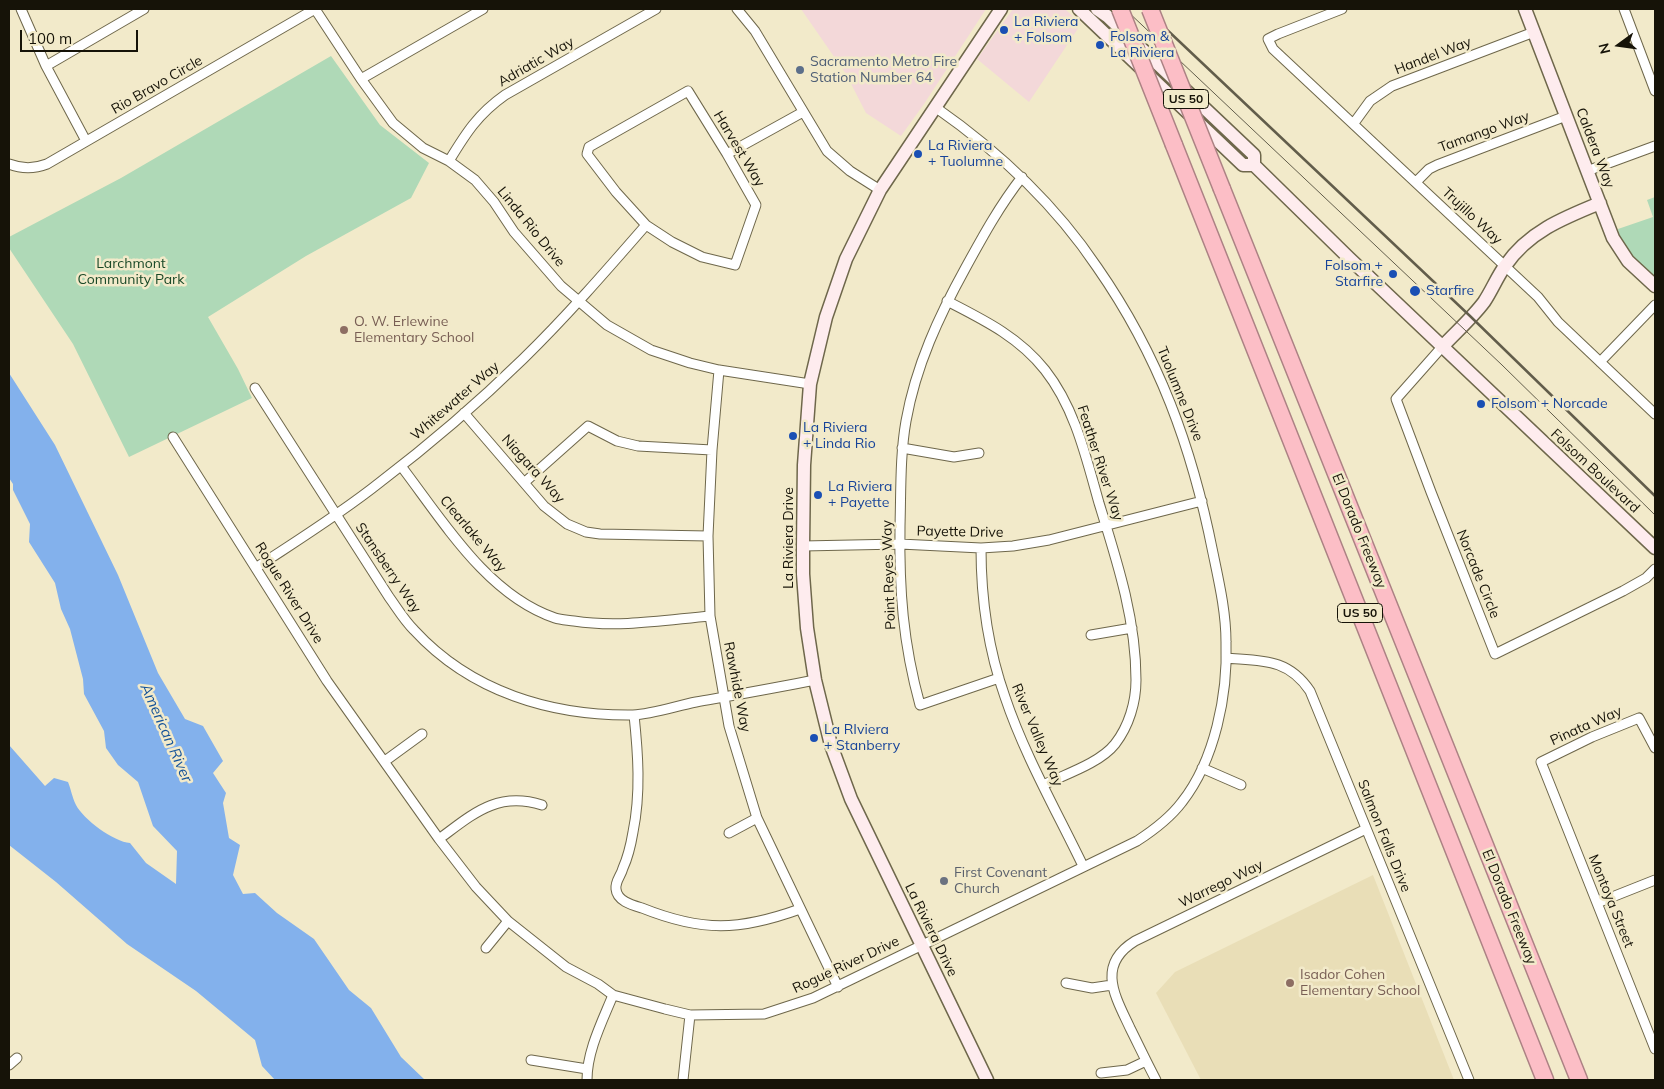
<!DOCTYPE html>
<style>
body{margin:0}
#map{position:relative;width:1664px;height:1089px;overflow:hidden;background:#f2eaca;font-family:Mulish,sans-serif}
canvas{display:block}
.frame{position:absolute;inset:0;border:10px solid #161308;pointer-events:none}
.north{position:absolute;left:1594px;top:20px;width:50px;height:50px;-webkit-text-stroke:4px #f2eaca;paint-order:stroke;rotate:256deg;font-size:14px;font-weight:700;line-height:20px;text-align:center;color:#161308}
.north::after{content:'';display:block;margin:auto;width:18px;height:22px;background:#161308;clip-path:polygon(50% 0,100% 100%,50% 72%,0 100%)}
.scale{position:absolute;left:20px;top:30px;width:118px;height:22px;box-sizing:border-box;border:2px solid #161308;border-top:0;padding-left:6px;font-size:15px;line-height:18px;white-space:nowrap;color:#161308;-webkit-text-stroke:4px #f2eaca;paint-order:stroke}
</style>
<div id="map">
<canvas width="1664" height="1089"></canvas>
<div class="frame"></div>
<div class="north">N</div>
<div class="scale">100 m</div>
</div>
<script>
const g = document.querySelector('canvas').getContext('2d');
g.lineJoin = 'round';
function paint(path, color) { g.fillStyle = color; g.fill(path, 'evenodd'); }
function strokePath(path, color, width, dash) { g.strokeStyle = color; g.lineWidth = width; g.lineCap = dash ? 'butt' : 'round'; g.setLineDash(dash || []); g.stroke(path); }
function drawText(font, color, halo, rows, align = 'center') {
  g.font = font + ' Mulish,sans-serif'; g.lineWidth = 5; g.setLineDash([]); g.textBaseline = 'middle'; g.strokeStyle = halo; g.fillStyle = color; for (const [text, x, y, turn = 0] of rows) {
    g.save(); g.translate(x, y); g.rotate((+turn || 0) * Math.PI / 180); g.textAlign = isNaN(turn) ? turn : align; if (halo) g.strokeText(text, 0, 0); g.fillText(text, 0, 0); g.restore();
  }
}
const commercial = new Path2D(`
 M801 9H986L924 104 901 136 866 113 846 74Z
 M1013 9H1065L1081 24 1029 102 977 59Z`);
const built = new Path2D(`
 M1373 875 1454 1080H1201L1156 993 1175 972Z`);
const green = new Path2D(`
 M331 56 380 125 429 163 411 198 306 256 208 317 238 369 252 398 129 457 73 344 9 248V237L121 178Z
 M1655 197V276C1642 264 1620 249 1618 229L1653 217 1647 200Z`);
const water = new Path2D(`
 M9 373 55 445 118 575 158 673 185 719 203 726 223 761 213 773 226 793 223 803 229 838 240 845 233 875 243 894 255 893 277 913 314 939 349 990 371 1008 401 1057 425 1080H275L262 1066 255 1040 196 991 127 944 56 882 9 845V745L45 786 54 778 68 782C71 789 72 797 76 805 83 819 114 842 130 843L146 863 176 884 177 851 153 826 138 782 118 765 106 748 104 731 84 694 83 679 70 629 61 609 55 583 29 542 30 524 13 490V484L9 478Z`);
const street = new Path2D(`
 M21 9 46 66 86 141
 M315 9 361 79 393 123 423 148 449 161 475 180 494 202 514 232 561 286 607 325 651 350 690 363 719 370 810 384
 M737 9 755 31 827 151 850 171 880 190
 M1342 9 1278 34 1268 39 1273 49 1538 297 1558 322 1655 414
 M1624 9 1655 91
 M46 66 144 9
 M361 79 483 9
 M688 91 727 154 756 205 735 265 702 257 672 242 646 225 616 192 587 154 589 147Z
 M1354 123 1370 101 1392 86 1534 32
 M727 154 803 112
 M449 161C466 133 478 114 505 95L656 9
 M9 164C22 169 34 169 47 164L315 9
 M1587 171 1655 146
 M1416 182 1429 169 1437 165 1566 116
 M947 301C984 320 1019 337 1045 370 1075 408 1086 457 1099 503 1117 561 1136 619 1136 680 1136 702 1129 726 1115 744 1100 763 1066 774 1043 785
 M1442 347 1396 399 1431 492 1495 654 1623 591 1646 578 1655 569
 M1600 362 1655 305
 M719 370 712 450 708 536 710 616 729 726 757 818 838 987
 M255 388 389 597C397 608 404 620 414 630 471 692 551 716 633 715 652 714 676 706 696 702 735 695 775 688 815 680
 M464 413 544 506 567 524 586 532 600 534 708 536
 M173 437 327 681 439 839 476 887 508 921 566 967 598 984 613 995 665 1009 690 1015 764 1014 813 998 1137 841C1154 830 1170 818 1182 802 1215 760 1228 694 1226 642 1226 612 1219 582 1213 553 1192 447 1159 356 1097 267 1054 203 998 151 935 107
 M902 448 954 457 979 453
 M401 466C443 521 487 595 555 618 561 620 568 620 574 621 619 628 665 620 710 616
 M525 482 588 426 617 441 638 446 712 450
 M803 546 900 544 981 548 1013 546 1049 540 1202 501
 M981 548C981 599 988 649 1005 697 1024 754 1057 812 1083 866
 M257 567C298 540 340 514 379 483 429 445 477 404 523 359 566 317 606 271 646 225
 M1091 635 1132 628
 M1226 658C1262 661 1288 658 1310 691L1469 1080
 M999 678 920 705C903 643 899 590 900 526 901 491 900 455 906 421 916 365 939 316 966 267 983 236 1000 205 1022 177
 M634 715C638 753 641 793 633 832 631 844 628 857 623 868 621 876 615 881 616 889 617 901 632 905 642 908 702 932 739 931 800 909
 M1655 748 1639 718 1592 737 1541 762 1655 1049
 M385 761 422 734
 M1202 768 1241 785
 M729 833 757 818
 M439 839C473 814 497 791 542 805
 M1597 903 1655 880
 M486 948 508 921
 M1066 983 1092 988 1112 985
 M531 1060 587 1069
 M9 1065 17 1058
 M1101 1073 1127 1070 1146 1061
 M587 1080C587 1051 602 1022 613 995
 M683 1080 690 1015
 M1156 1080C1147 1063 1139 1046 1130 1028 1115 996 1096 965 1135 941L1366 829`);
const secondary = new Path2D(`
 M1079 9 1243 165H1254L1349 258 1655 548
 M1097 9 1107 16 1254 155V165
 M1525 9 1613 238 1628 261 1655 286
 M1442 347C1456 332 1472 318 1484 302 1492 290 1497 277 1505 266 1528 232 1563 218 1600 203
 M987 1080 851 799 831 745 815 680 807 628 803 574V546L804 465 810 384 826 317 846 259 880 190 1001 9`);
const highway = new Path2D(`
 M1174 145 1545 1080
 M1222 189 1579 1080`);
const tram = new Path2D(`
 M1125 9 1502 365 1655 515`);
const rail = new Path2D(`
 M1145 9 1470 316 1655 496`);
const highwayBridge = new Path2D(`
 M1120 9 1174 145
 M1150 9 1222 189`);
const markers = [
 [1004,30,5,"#1a4fb4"],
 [1100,45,5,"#1a4fb4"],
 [800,70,5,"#5c6f8a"],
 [918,154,5,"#1a4fb4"],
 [1393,274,5,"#1a4fb4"],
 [1415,291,6,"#1a4fb4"],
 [344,330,5,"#8d6e63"],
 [1481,404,5,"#1a4fb4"],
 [793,436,5,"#1a4fb4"],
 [818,495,5,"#1a4fb4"],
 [814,738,5,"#1a4fb4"],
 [944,881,5,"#6b7280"],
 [1290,983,5,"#8d6e63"]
];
const shields = [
 [1186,99,45],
 [1360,613,45]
];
const shieldNames = [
 ["US 50",1186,99],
 ["US 50",1360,613]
];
const transitNames = [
 ["La Riviera",1014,22],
 ["+ Folsom",1014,38],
 ["Folsom &",1110,37],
 ["La Riviera",1110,53],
 ["La Riviera",928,146],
 ["+ Tuolumne",928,162],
 ["Folsom +",1383,266,"right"],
 ["Starfire",1383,282,"right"],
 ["Starfire",1426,291],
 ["Folsom + Norcade",1491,404],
 ["La Riviera",803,428],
 ["+ Linda Rio",803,444],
 ["La Riviera",828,487],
 ["+ Payette",828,503],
 ["La RIviera",824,730],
 ["+ Stanberry",824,746]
];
const streetNames = [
 ["Handel Way",1433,56,-21],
 ["Adriatic Way",536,62,-30],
 ["Rio Bravo Circle",157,85,-30],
 ["Tamango Way",1484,132,-20],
 ["Caldera Way",1595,148,69],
 ["Harvest Way",739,149,59],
 ["Trujillo Way",1472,216,43],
 ["Linda Rio Drive",531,227,51],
 ["Tuolumne Drive",1180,394,68],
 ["Whitewater Way",455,401,-41],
 ["Feather River Way",1100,463,72],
 ["Niagara Way",533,469,48],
 ["Folsom Boulevard",1595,471,43],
 ["El Dorado Freeway",1359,531,68],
 ["Payette Drive",960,532,1],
 ["Clearlake Way",473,534,50],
 ["La Riviera Drive",789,538,-90],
 ["Stansberry Way",388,568,56],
 ["Norcade Circle",1478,574,68],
 ["Point Reyes Way",889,575,-92],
 ["Rogue River Drive",289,593,58],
 ["Rawhide Way",737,687,79],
 ["Pinata Way",1586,726,-24],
 ["River Valley Way",1037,735,67],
 ["Salmon Falls Drive",1384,836,68],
 ["Warrego Way",1221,884,-26],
 ["Montoya Street",1611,901,68],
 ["El Dorado Freeway",1509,907,68],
 ["La Riviera Drive",931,930,64],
 ["Rogue River Drive",846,965,-25]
];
const serviceNames = [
 ["Sacramento Metro Fire",810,62],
 ["Station Number 64",810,78]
];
const parkNames = [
 ["Larchmont",131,264],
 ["Community Park",131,280]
];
const educationNames = [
 ["O. W. Erlewine",354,322],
 ["Elementary School",354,338],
 ["Isador Cohen",1300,975],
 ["Elementary School",1300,991]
];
const worshipNames = [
 ["First Covenant",954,873],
 ["Church",954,889]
];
const waterNames = [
 ["American River",166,733,66]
];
paint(commercial, '#f3d8d9');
paint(built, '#e9deb7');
paint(green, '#afd9b7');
paint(water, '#83b1ec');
strokePath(street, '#6e674b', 11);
strokePath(secondary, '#6e674b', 15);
strokePath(highway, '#ac8284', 19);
strokePath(street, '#fff', 9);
strokePath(secondary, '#feecee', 12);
strokePath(highway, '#fcbec6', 16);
strokePath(tram, '#625d4b', 1);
strokePath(rail, '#625d4b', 2.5);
strokePath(highwayBridge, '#ac8284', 19, []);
strokePath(highwayBridge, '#fcbec6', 16);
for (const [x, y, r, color] of markers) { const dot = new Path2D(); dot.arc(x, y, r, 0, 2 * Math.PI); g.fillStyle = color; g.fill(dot); strokePath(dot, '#f2eaca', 2); }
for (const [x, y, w] of shields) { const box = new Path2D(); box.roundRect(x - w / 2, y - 9.5, w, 19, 4); g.fillStyle = '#f2eaca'; g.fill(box); strokePath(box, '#161308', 1); }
drawText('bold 12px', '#161308', null, shieldNames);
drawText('14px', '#164399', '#f2eaca', transitNames, 'left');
drawText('14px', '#161308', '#f2eaca', streetNames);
drawText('14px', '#4e5e75', '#f2eaca', serviceNames, 'left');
drawText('14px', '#1a4928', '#f2eaca', parkNames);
drawText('14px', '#785e54', '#f2eaca', educationNames, 'left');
drawText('14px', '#5b616d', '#f2eaca', worshipNames, 'left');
drawText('italic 15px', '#145298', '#f2eaca', waterNames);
</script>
